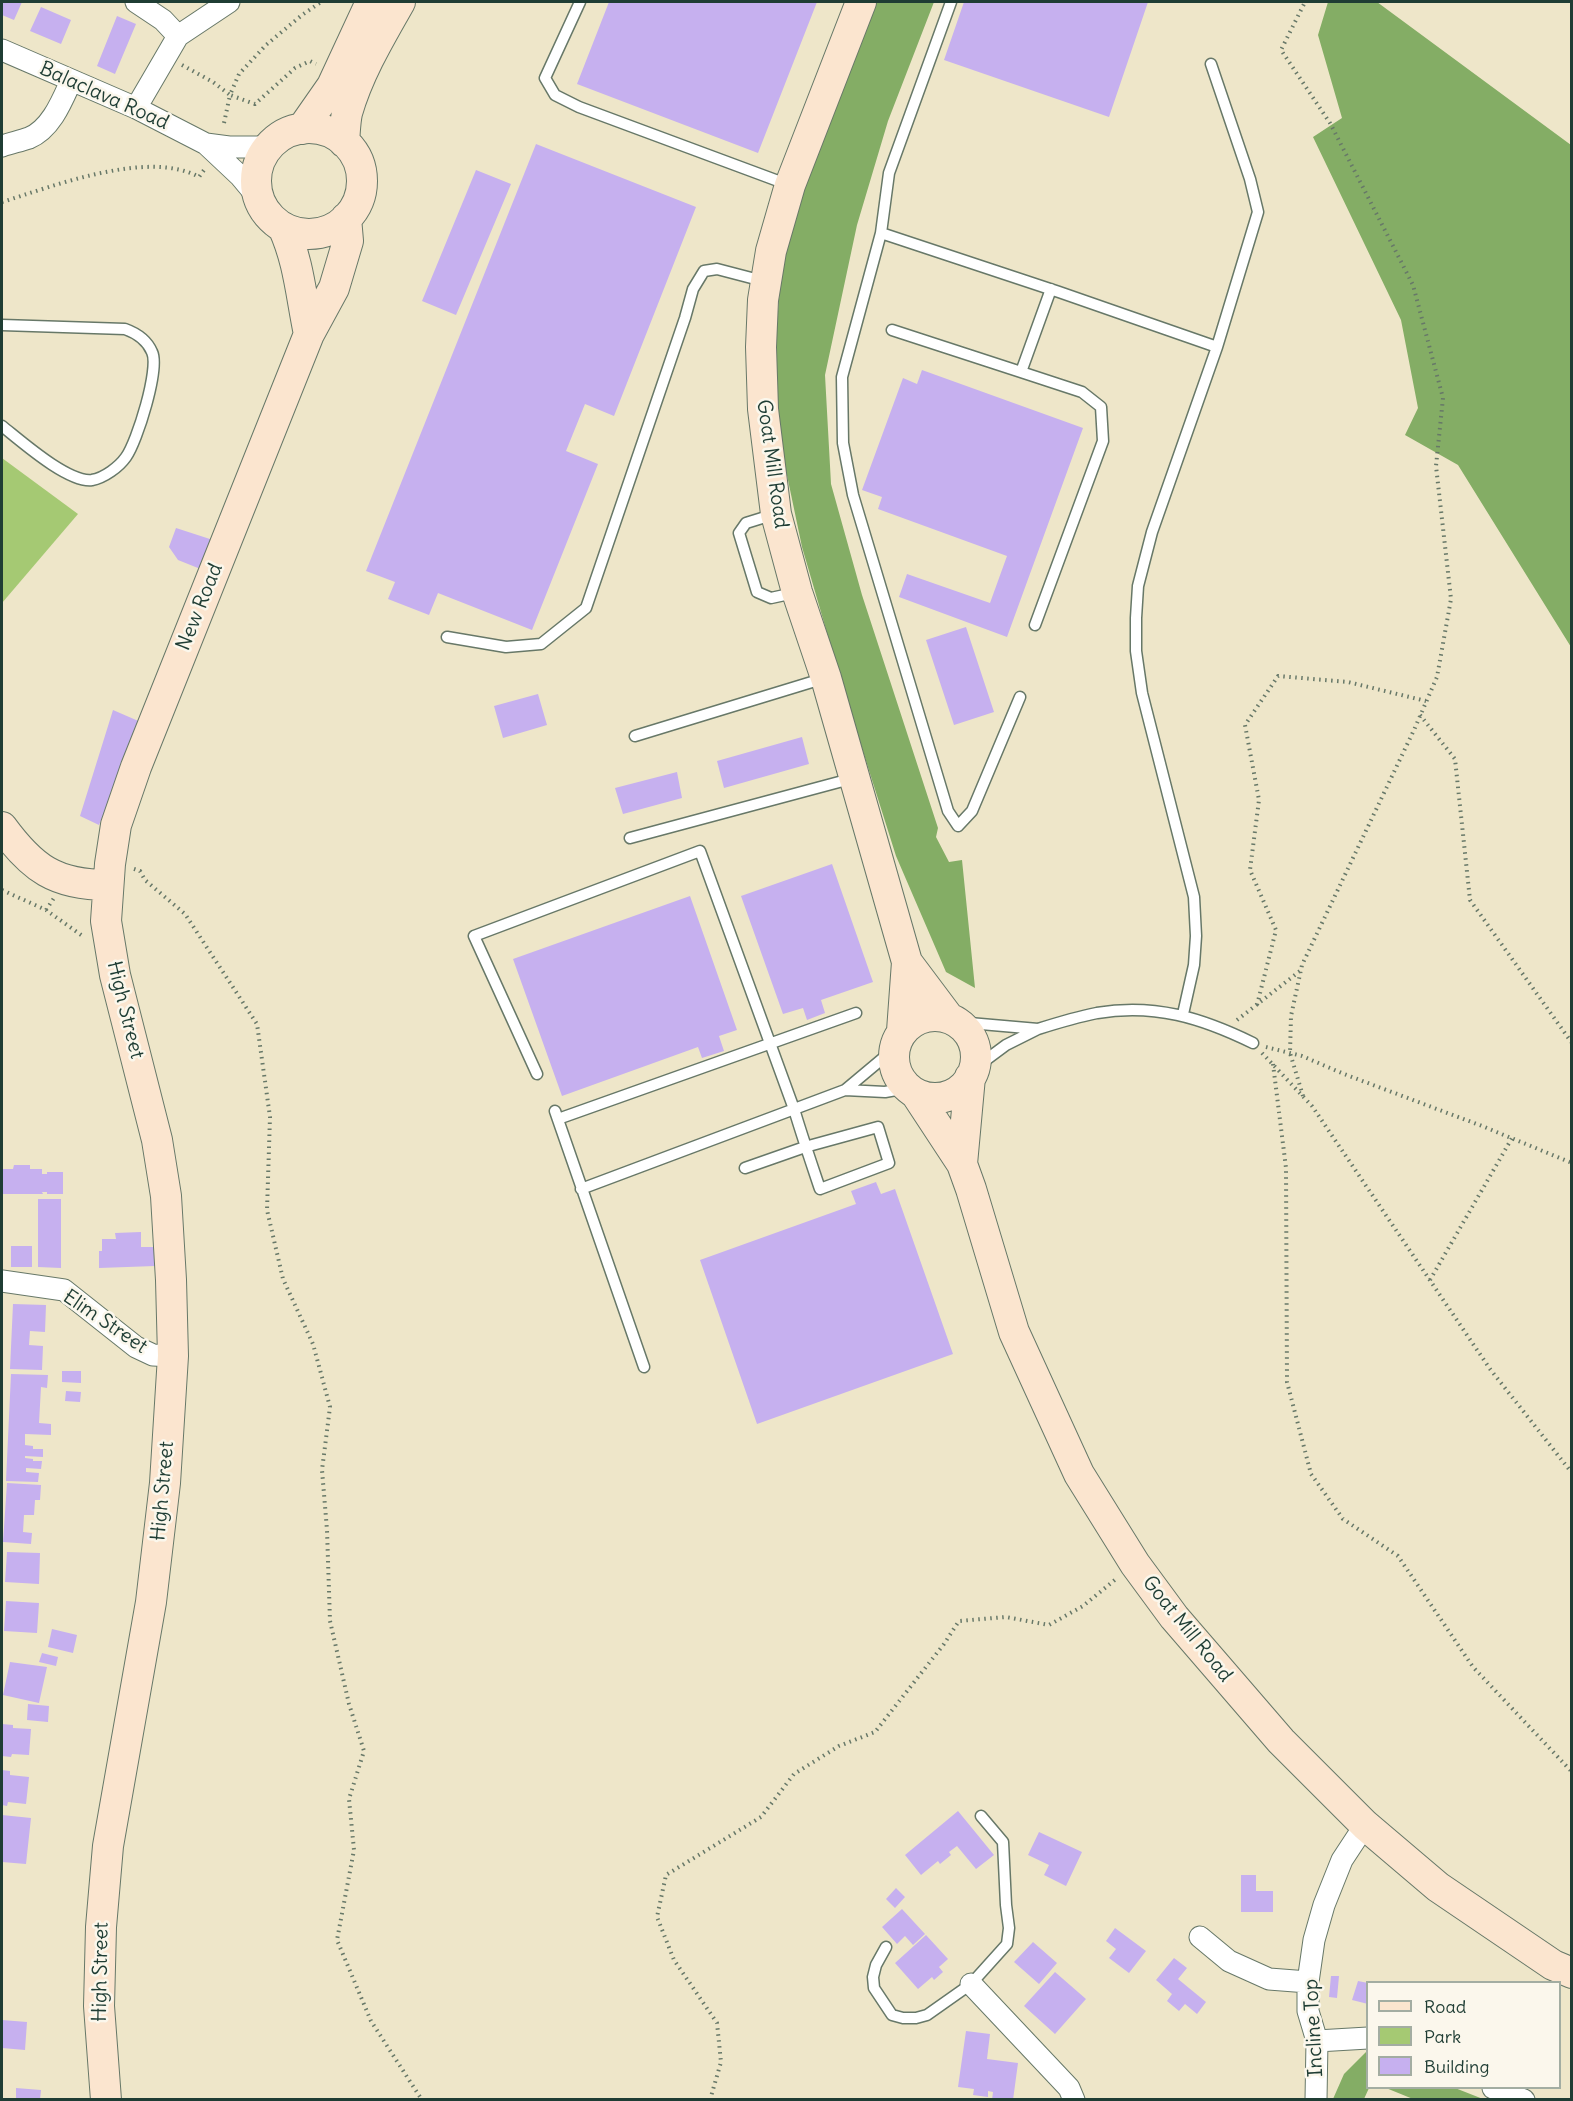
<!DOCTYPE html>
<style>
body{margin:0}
#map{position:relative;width:1573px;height:2101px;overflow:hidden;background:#eee6c9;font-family:Delius,sans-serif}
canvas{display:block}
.frame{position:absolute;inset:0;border:3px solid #1f3d34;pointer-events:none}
.legend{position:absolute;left:1366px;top:1981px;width:195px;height:108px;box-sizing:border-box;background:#fbf7ec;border:2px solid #a3ada2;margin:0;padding:8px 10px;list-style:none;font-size:18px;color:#1f3d34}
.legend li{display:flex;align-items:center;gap:12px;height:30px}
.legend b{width:30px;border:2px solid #a3ada2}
</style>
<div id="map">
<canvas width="1573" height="2101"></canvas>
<div class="frame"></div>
<ul class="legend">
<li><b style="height:8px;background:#fbe5cf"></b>Road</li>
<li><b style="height:16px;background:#a5c973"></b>Park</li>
<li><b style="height:16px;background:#c6b0ef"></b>Building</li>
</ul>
</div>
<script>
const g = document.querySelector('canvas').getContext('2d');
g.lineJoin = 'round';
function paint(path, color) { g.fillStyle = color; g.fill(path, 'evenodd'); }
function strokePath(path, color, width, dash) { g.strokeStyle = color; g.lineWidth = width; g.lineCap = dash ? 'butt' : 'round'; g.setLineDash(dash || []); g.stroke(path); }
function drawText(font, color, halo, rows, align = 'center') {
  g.font = font + ' Delius,sans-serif'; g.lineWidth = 5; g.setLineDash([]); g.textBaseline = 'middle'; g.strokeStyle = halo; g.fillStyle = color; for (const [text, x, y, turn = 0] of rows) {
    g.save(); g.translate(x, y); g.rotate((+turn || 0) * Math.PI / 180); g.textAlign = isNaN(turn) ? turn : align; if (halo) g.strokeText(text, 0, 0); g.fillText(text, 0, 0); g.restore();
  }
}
const green = new Path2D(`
 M2 458 78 514 2 603Z`);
const forest = new Path2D(`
 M875 2H934L888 121 857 225 825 375 831 484 862 595 938 828 936 837 949 862 962 860 975 988 946 972 896 856 844 691 802 547 779 437 774 359 782 264 816 148Z
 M1328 2H1377L1571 145V651V647L1458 465 1405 435 1418 408 1401 320 1313 137 1342 118 1318 35Z
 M1367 2051 1368 2088H1369L1364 2099H1333L1344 2074Z
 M1386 2088H1455L1483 2099H1413Z`);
const building = new Path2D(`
 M2 2H22L14 20 2 15Z
 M609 2H817L758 153 577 84Z
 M964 2H1148L1109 117 944 60Z
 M41 7 71 20 61 44 30 31Z
 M117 16 136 24 115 74 97 66Z
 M536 144 696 207 614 416 585 404 566 451 598 464 532 630 438 593 429 615 388 599 395 582 366 571Z
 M476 170 511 184 456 315 422 301Z
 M922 370 1083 428 1007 637 899 597 907 574 990 603 1007 556 878 509 882 497 862 490 903 378 917 384Z
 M176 528 213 540 203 570 178 560 169 547Z
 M966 627 994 712 954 725 926 640Z
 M538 694 547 725 503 738 494 706Z
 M113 710 143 723 99 825 80 816Z
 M802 737 809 764 724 788 717 761Z
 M677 772 682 798 623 814 615 788Z
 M832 864 873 982 821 1000 825 1013 807 1020 803 1008 783 1014 741 896Z
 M690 896 737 1030 719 1036 724 1051 702 1058 698 1047 562 1096 513 959Z
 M14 1165H30V1169H42V1174H47V1172H63V1194H47V1192H42L43 1194H2V1169H13Z
 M876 1182 881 1194 895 1189 953 1354 757 1424 700 1260 856 1204 851 1191Z
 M38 1199H61V1268L38 1267Z
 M141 1232V1247H155V1266L99 1268V1251H102V1239H116L115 1233Z
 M11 1246H32V1267H11Z
 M13 1304 46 1305 45 1332 30 1331 29 1345 43 1346 42 1370 10 1369Z
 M62 1371H81V1383L62 1382Z
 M11 1374 48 1375 47 1388 41 1387 39 1423 51 1424V1435L25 1434V1445L33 1446V1449H43V1457L25 1456V1458L33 1459V1461H42L41 1469 26 1468V1472L39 1473 38 1482 6 1481Z
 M66 1391 81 1392 80 1402 65 1401Z
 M7 1483 41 1485 40 1500H35L34 1515H24L23 1532 32 1533 31 1544 3 1542Z
 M7 1552 40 1553 39 1584 5 1582Z
 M6 1601 39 1603 37 1633 4 1631Z
 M52 1629 77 1635 73 1653 48 1647Z
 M42 1653 58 1657 56 1666 39 1662Z
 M10 1662 47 1667 39 1703 3 1695Z
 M28 1704 49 1706 48 1722 27 1720Z
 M2 1724 13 1725V1728L31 1729 29 1755 12 1754 11 1757 2 1756Z
 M2 1770 10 1771V1775L29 1777 26 1804 8 1802 7 1806 2 1805Z
 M958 1811 994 1855 976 1869 957 1846 949 1852 951 1855 940 1864 938 1861 921 1875 905 1855Z
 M2 1815 31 1818 26 1864 2 1862Z
 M1039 1832 1082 1852 1066 1886 1044 1875 1049 1865 1028 1855Z
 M1241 1875H1256V1891H1273V1912H1241Z
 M896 1888 905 1897 895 1908 886 1899Z
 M902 1909 925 1934 913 1945 905 1936 897 1944 882 1927Z
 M1115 1928 1146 1951 1129 1973 1109 1958 1116 1949 1106 1941Z
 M926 1935 948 1959 939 1967 943 1972 934 1980 932 1977 918 1989 895 1963Z
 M1033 1942 1057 1963 1039 1984 1014 1962Z
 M1174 1958 1187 1968 1178 1979 1206 2002 1197 2014 1185 2004 1179 2011 1167 2001 1172 1994 1156 1980Z
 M1055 1972 1086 1999 1055 2034 1024 2006Z
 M1331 1976H1339L1337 1998 1329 1997Z
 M1358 1981 1368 1983V2004L1352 2000Z
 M2 2020 27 2022 25 2050 2 2048Z
 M966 2031 990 2034 987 2059 1018 2063 1013 2100H992L993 2092 988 2091V2097L973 2095 974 2089 958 2087Z
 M16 2088 41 2090 40 2100H16Z`);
const path = new Path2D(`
 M182 65 213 82 230 95 239 74 266 45 302 15 321 2
 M224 123 230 95 255 104 295 68 310 61 316 64
 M2 202C54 186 148 149 199 177L204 170
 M1420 715 1455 759 1470 900 1572 1043
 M134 869 140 871 145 880 185 914 257 1024 270 1117 267 1210 283 1279 313 1344 330 1407 322 1470 327 1530 330 1621 349 1704 364 1751 349 1799 354 1850 337 1940 371 2021 422 2100
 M2 890 46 910 84 937
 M46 910 54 898
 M1257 1005 1276 930 1250 870 1259 800 1245 725 1278 676 1348 682 1426 701
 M1237 1020 1300 971
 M1266 1047 1302 1056 1344 1074 1482 1126 1572 1163
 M1262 1053 1312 1106 1490 1369 1572 1473
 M1273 1064 1286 1168 1287 1382 1311 1474 1343 1519 1398 1556 1473 1667 1572 1772
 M1303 1096 1290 1053 1291 1016 1302 965 1414 730 1437 677 1451 599 1436 466 1443 398 1413 285 1330 123 1281 50 1305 2
 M1430 1280 1512 1138
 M710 2100 721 2062 717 2023 674 1960 657 1917 666 1875 761 1817 794 1774 839 1746 875 1732 944 1644 959 1621 1006 1617 1049 1625 1083 1606 1116 1579`);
const lane = new Path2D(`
 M580 2 545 78 555 95 579 107 789 185
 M951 2 889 173 881 233 1059 292 1217 347 1152 532 1138 586 1136 618V651L1142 693 1194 897 1196 936 1194 965 1183 1014
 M1211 64 1250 179 1258 212 1217 347
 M881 233 842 377 843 443 853 495 948 811 958 826 972 811 1020 697
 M2 325 125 329C136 333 147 340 152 352 160 368 137 442 126 457 119 467 104 478 92 480 68 483 21 441 2 426
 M892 330 1021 372 1051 289
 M1021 372 1082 392 1101 407 1103 441 1035 625
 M775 514 746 523 739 533 757 592 771 598 794 593
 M447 637 506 647 541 644 586 608 685 318 693 289 704 271 717 269 763 281
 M635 736 825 678
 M630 838 854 778
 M958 1022 1038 1029 1006 1045 975 1068
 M1038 1029C1057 1023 1077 1017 1097 1013 1154 1003 1202 1018 1253 1043
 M894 1049 845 1090 885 1092 907 1088
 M537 1074 474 936 700 851 794 1109C802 1136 811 1162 820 1189L889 1163 878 1127 805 1147 745 1168
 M555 1111 644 1367
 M558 1119 856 1013
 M581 1189 845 1090
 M886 1947 876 1965 873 1977 874 1988 892 2015 903 2018H916L927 2015 971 1984 1007 1944 1009 1928 1006 1905 1003 1842 981 1816`);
const street = new Path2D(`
 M136 2 163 20 178 36
 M2 50 136 108 206 144 240 176 260 200
 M136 108 178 36 229 2
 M206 144 229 147H269
 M2 146C11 143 20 141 29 138 51 129 62 101 71 81
 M2 1281 64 1290 136 1347 153 1355 173 1356
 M1200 1937 1229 1961 1269 1979 1308 1982
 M971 1984 1069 2088 1074 2100
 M1317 2041 1368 2038
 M1493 2088 1524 2100
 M1316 2100 1317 2041 1308 2011V1982L1314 1940 1324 1905 1342 1860 1365 1825`);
const secondary = new Path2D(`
 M861 2 790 185 771 251 763 300 761 347 763 409 776 514 797 592 826 678 907 962 902 1031
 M256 181a53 53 0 1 1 106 0a53 53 0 1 1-106 0Z
 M302 129 332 86 371 2
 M344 142C345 132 345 122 347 113 358 74 380 37 400 2
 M283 227C299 262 301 296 309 334
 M2 827C32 868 55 885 108 885
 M907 962 949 1018
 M894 1057a41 41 0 1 1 82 0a41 41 0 1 1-82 0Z
 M916 1094 962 1164 971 1189 1014 1332 1079 1474 1135 1564 1174 1617 1281 1741 1365 1825 1438 1887 1553 1965 1572 1973
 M962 1164 970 1077
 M106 2100 99 2006 101 1927 108 1846 151 1602 165 1483 173 1356 171 1280 166 1196 157 1140 115 975 106 921 110 864 116 825 136 767 309 334 334 288 348 241 346 218`);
const streetNames = [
 ["Balaclava Road",104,96,24],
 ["Goat Mill Road",772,464,82],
 ["New Road",200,607,-68],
 ["High Street",125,1010,76],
 ["Elim Street",105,1322,34],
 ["High Street",163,1491,-85],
 ["Goat Mill Road",1187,1629,51],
 ["High Street",101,1972,-89],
 ["Incline Top",1314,2028,-93]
];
paint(green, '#a5c973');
paint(forest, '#84ad65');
paint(building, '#c6b0ef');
strokePath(lane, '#677868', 13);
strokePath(street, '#677868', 23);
strokePath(secondary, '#677868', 32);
strokePath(path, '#677868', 4, [1.5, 4.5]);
strokePath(lane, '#fff', 10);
strokePath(street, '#fff', 21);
strokePath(secondary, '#fbe5cf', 30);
drawText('20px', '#1f3d34', '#fbf7ec', streetNames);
</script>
